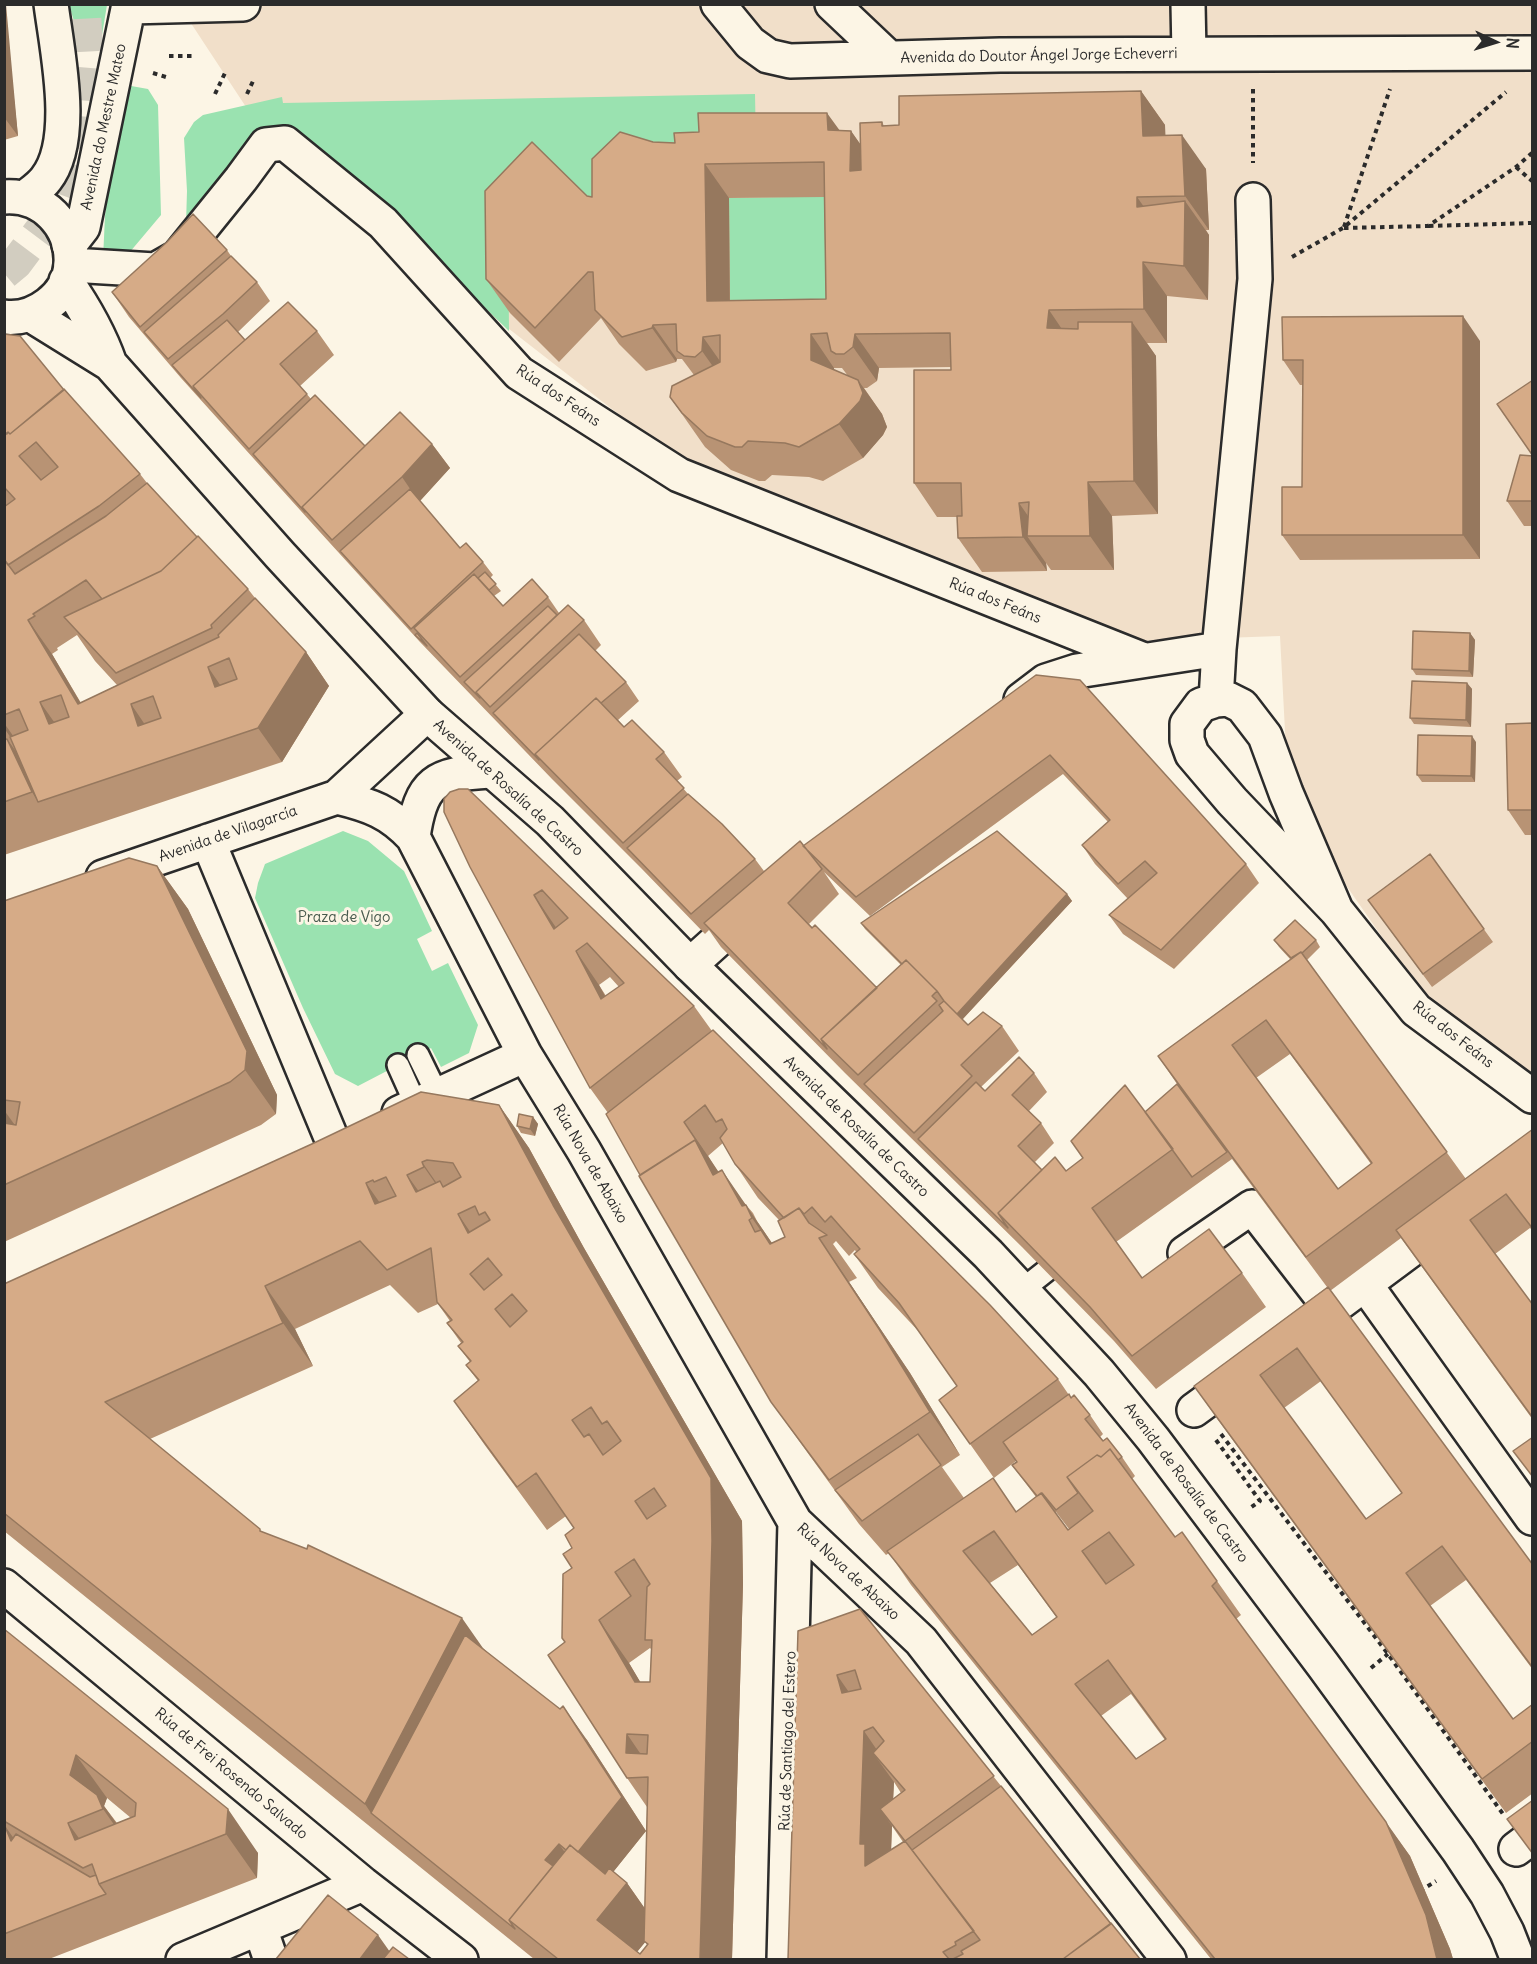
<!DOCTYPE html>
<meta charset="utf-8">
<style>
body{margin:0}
#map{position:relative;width:1537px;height:1964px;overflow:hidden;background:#fcf5e5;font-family:Delius,sans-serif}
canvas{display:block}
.frame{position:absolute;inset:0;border:6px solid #2b2b2b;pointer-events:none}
.north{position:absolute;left:1465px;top:12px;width:60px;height:60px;-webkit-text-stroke:4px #fcf5e5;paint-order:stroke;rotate:94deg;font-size:16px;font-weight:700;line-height:24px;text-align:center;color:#2b2b2b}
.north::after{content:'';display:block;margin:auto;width:21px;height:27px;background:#2b2b2b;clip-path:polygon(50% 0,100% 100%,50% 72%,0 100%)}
</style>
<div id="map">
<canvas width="1537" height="1964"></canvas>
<div class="frame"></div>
<div class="north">N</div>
</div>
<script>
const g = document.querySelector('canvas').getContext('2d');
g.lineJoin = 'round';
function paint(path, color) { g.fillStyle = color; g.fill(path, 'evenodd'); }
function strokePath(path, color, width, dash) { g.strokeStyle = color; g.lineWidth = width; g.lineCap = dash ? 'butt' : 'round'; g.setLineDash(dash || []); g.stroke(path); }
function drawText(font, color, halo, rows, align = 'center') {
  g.font = font + ' Delius,sans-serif'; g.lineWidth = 6; g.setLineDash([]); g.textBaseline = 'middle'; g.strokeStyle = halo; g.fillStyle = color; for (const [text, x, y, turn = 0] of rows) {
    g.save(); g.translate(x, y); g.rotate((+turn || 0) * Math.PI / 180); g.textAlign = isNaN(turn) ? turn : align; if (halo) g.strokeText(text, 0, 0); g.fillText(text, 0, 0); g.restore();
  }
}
const built = new Path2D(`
 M179 5H1532V1081L1426 1000 1327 858 1286 750 1280 636 1110 642 680 462 269 142Z`);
const green = new Path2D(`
 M69 5H107L102 35 78 34Z
 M120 84 148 89 158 105 161 215 124 259H103L105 216Z
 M755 94 756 147 722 166 616 193 508 225 509 331 383 209 289 132 267 128 239 170 186 224 187 191 184 138 194 122 203 115 282 97 283 103Z
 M848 196 849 333 730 335 729 198Z
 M343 831 368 841 404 871 432 931 417 939 432 971 448 963 478 1025 469 1053 441 1067 431 1048 358 1086 335 1074 303 1008 255 898 258 883 265 864Z`);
const primaryTunnel = new Path2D(`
 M4 273 16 263 56 210 80 145 87 58 84 4`);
const path = new Path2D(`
 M169 56H192
 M153 73 169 78
 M1253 89V163
 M215 94 225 73
 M247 94 254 79
 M1516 167 1532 181
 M1429 226 1532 223
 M1344 227 1390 89
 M1344 228 1428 226 1516 167 1532 153
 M1292 257 1343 228 1506 92
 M1221 1434 1388 1654 1503 1814
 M1216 1440 1260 1501 1250 1508
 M1371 1668 1388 1654
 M1420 1891 1436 1881`);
const lane = new Path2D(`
 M418 1055 438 1096
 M398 1065 416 1105
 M1022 1290 1046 1271`);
const street = new Path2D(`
 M718 4 750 43 768 56 790 61 1000 55 1532 53
 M832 4 889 58
 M1188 4 1189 54
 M130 7 243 4
 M25 198C32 192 41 186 46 179 77 140 57 51 51 4
 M69 245 83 227 129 4
 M71 265 155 270 178 257 241 179 266 145 285 143 383 223 519 373 679 475 1144 660
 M1021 700 1046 681 1077 671 1219 649
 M1216 700 1219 649 1255 279 1253 200
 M337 797C370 805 390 812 413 837L525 1055 584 1151 795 1522 921 1641 1169 1960
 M413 837C421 781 435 774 490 771
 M208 841 333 1142
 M103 877 337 797 427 714
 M1336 910 1286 793 1265 736 1242 706 1228 699 1216 700 1201 705 1187 724V740L1192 754 1232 801 1336 910 1416 1010 1532 1096
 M690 965 751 910
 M399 1113 525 1055
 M1185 1253 1252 1207 1331 1309
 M1365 1284 1532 1518
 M1303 1330 1447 1223
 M1194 1410 1242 1375
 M4 1586 363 1884 461 1960
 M1516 1849 1532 1837
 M260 1928 271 1960
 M183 1960 363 1884
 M784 1960 795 1522`);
const secondary = new Path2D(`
 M4 197C43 194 73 226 71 264 69 296 35 321 4 317
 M66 281C84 307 100 335 110 364
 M31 315 110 364 280 555 427 714 550 821 690 965 988 1254 1099 1373 1153 1439 1323 1665 1458 1850 1487 1894 1507 1932 1518 1960`);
const wall = new Path2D(`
 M4 4 18 136 4 140Z
 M1141 91 1165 125V135L1206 169 1209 230H1206L1209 235 1208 300 1167 296V343H1147L1156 356 1158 514 1112 516 1114 570H1051L1046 563 1047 571 982 572 958 538 957 517H937L914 483 951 370V367L879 368 877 381 867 388H864L882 414 887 427 883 435 863 458 823 481 809 477 772 475 765 481H759L731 470 705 447 670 397 694 375 682 359H677L676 362 646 371 619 344 601 318 559 362 510 313 486 279 587 196 592 197 653 142 675 143 840 130 851 131 860 144 882 122 884 126 899 125ZM824 197 826 299 730 301 729 198ZM834 368H842L848 376 834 370Z
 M227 250 231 256 257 282 270 301 238 332 245 340 317 331 334 355 300 386 311 399 365 446 432 444 450 468 420 501 460 548 483 562 493 575 490 578 501 591 494 596 503 606 548 597 559 613 584 620 601 645 595 651 626 682 639 701 618 720 624 727 664 752 682 777 677 781 688 794 755 859 764 871 804 846 1036 675 1246 864 1259 883 1174 969 1123 934 1109 915 1128 899 1095 864 1082 845 1108 822 1063 774 870 916 824 872 839 894 809 924 877 988 901 965 865 929 861 923 1067 894 1072 901 962 1020 968 1025 1002 1026 1019 1051 981 1087 985 1091 1034 1073 1047 1092 1029 1111 1041 1123 1054 1143 1035 1162 1042 1170 1066 1171 1145 1112 1177 1084 1158 1056 1290 959 1279 947 1274 940H1316L1320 947 1307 960 1466 1179 1533 1129V1231L1530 1228 1495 1254 1533 1305V1420L1401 1238 1330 1291 1533 1565V1670L1466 1580 1430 1606 1513 1719 1533 1704V1793L1506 1813 1218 1420 1194 1386 1327 1287 1232 1159 1116 1242 1142 1278 1242 1273 1266 1307 1156 1389 1114 1341 1022 1247 845 1073 721 947 709 930 705 934 641 868 552 779 420 642 319 531 181 378 129 317 112 292ZM1290 1054 1371 1164 1338 1189 1256 1078ZM1321 1381 1402 1493 1366 1519 1284 1408Z
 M4 334 64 390 140 474 147 483 197 537 248 589 255 598 306 652 329 686 282 762 4 855ZM77 635 95 661 117 685 81 703 52 654 58 650 57 648Z
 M1480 341V559L1300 560 1282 535 1302 487 1303 385H1300L1283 360Z
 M1533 456V526H1524L1507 501Z
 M1470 633 1475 640 1473 677 1416 675 1412 669Z
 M1467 683 1472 689 1471 727 1414 724 1410 718Z
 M1533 723V835H1525L1508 810Z
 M1476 742 1475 782H1422L1417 775Z
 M444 812 694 1006 712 1031 1058 1379 1071 1398 1090 1415 1103 1434 1100 1437 1103 1441 1122 1457 1135 1476 1132 1479 1175 1537 1217 1581 1241 1615 1236 1619 1410 1856 1450 1949 1453 1959H1211L911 1585 889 1553 886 1555 859 1524 802 1445 771 1402 640 1175 608 1113 590 1088ZM610 977 619 987 606 996 599 985ZM723 1143 735 1164 758 1198 779 1220 785 1237 772 1243 757 1221 753 1213 718 1172 708 1156ZM836 1241 849 1256 855 1250 856 1252 854 1254 878 1288 922 1335 957 1386 939 1400 994 1478 1016 1461 1017 1462 1012 1465 1036 1497 1016 1512 964 1498 942 1467 960 1455 910 1373 849 1282 857 1278 833 1244ZM1056 1512 1069 1529 1068 1530 1055 1513ZM1018 1565 1057 1618 1032 1635 990 1583ZM1131 1694 1165 1740 1136 1759 1101 1716Z
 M1430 854 1493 942 1432 987 1368 900Z
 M157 866 188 909 277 1095 276 1114 261 1125 4 1242V901Z
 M499 1105 529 1148 584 1248 742 1521 743 1584 732 1959H534L4 1531V1284ZM390 1285 418 1313 438 1304 450 1321 447 1323 461 1343 458 1346 470 1362 466 1365 478 1381 454 1401 484 1444 547 1530 566 1516 574 1528 572 1548V1568L565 1642 627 1778 647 1807 645 1909 627 1883 613 1872 646 1831 587 1740 484 1649 262 1532 150 1439 313 1366 295 1329ZM650 1648 651 1649 650 1682H640L629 1663ZM645 1942 647 1945 640 1954 637 1952Z
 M533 1117 538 1124 535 1136 521 1133 517 1126Z
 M860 1609 1001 1786 1140 1959H788L798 1631ZM894 1782 901 1793 893 1799ZM892 1826 903 1842 891 1850Z
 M4 1629 258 1853 257 1878 49 1959H4ZM107 1798 131 1818 117 1823 104 1806Z`);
const shadedWall = new Path2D(`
 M4 4H6L18 136 4 117Z
 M1141 91 1165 125 1167 170 1143 136Z
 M827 113 851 146V131L875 165 874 205 850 171 828 130Z
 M1182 135 1206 169 1209 230 1185 196Z
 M705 164 729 198 730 335 707 301Z
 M1137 197 1161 231 1137 207Z
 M1185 201 1209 235 1208 300 1184 266Z
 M1143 262 1167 296V343L1144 309Z
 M1049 310 1072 344 1047 328Z
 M1463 316 1480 341V559L1463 535Z
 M1132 322 1156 356 1158 514 1134 481Z
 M653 325 677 359 676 362 652 328Z
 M811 334 834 368 835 394 811 360Z
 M855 334 879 368 877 381 853 347Z
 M703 337 727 371 726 385 702 351Z
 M858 380 882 414 887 427 883 435 863 458 839 424Z
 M432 444 450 468 419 502 402 477Z
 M1088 482 1112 516 1114 570 1090 536Z
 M1019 503 1042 536H1027L1046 563 1047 571 1023 537Z
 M28 620 52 654 101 738 78 704Z
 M1470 633 1475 640 1473 677 1469 671Z
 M306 652 329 686 282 762 258 728Z
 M208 667 231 701 215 687Z
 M1467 683 1472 689 1471 727 1466 720Z
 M40 702 64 736 49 724Z
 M131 704 154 738 138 726Z
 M4 723 21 747 28 762 4 728Z
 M1472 736 1476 742 1475 782 1471 776Z
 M7 739 38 782V802L32 792Z
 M157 866 188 909 277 1095 276 1114 245 1070Z
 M1067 894 1072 901 959 1023 955 1016Z
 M534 895 557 929H554Z
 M576 951 599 985 625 1033 601 999Z
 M499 1105 529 1148 584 1248 742 1521 743 1584 732 1959H700L712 1541 553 1205Z
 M4 1110 27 1142 4 1138Z
 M533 1117 538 1124 535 1136 530 1129Z
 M684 1122 708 1156 726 1183 713 1175Z
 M422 1162 452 1205 454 1210 424 1167Z
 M722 1170 776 1249 800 1287 752 1218 742 1206Z
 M407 1175 438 1218 416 1192Z
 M366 1183 396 1226 375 1204Z
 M458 1214 488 1258 468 1233Z
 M819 1238 849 1282 910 1373 960 1455 930 1412Z
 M265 1286 295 1329 313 1366 283 1323Z
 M462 1618 492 1661 371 1813 365 1804Z
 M599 1620 629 1663 666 1725 635 1682Z
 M837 1675 867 1718 842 1693Z
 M563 1706 587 1740 646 1831 598 1891 574 1857Z
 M864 1731 894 1775 873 1753 894 1782 892 1825 880 1809 892 1826 890 1880 865 1866 860 1844Z
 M627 1734 657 1778 648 1777 626 1753Z
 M76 1755 107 1798 104 1806 127 1838 134 1853 103 1809 70 1775Z
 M228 1809 258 1853 257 1878 226 1834Z
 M1386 1822 1410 1856 1450 1949 1453 1959H1437Z
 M68 1823 99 1866V1874L75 1840Z
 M5 1826 29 1860 11 1841Z
 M559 1844 583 1878 573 1889 545 1860Z
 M627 1883 658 1927 631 1959 597 1920Z
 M378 1935 395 1959H360Z`);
const building = new Path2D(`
 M1141 91 1143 136 1182 135 1185 196 1137 197V207L1185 201 1184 266 1143 262 1144 309 1049 310 1047 328 1078 329V322H1132L1134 481 1088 482 1090 536H1027L1029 502 1019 503 1023 537 958 538 957 516H962L961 483H914V370H951L950 333 855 334 853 347 844 354H836L831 351 827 333 811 334V360L858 380 863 393 860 401 839 424 799 447 785 443 748 441 742 447H735L707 436 682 413 670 397 672 386 720 362V335L703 337 702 351 695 357 684 356 677 351 676 324 653 325 652 328 622 337 595 310 593 272H588L535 328 486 279 485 191 532 142 587 196 592 197V159L620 132 653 142 675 143 674 133 699 132 698 113H827L828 130 851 131 850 171 861 170 860 123 882 122V126L899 125V96ZM824 162 826 299 707 301 705 164Z
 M193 214 227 250 140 327 112 292 167 242Z
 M231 256 257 282 223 314 168 359 144 332Z
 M288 302 317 331 280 364 307 394 249 449 193 386Z
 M1463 316V535H1282V487H1302L1303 360H1283L1282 317Z
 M227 320 245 340 193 386 201 398 172 365Z
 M4 334 20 336 64 390 10 434 8 432 7 434 4 431Z
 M1533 380V456L1497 404Z
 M64 389 140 474 99 506 8 565 4 559V507L15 499 4 487V436L8 432 10 434ZM36 442 58 467 41 480 19 456Z
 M315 395 365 446 302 507 305 512 253 454Z
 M400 412 432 444 402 477 332 540 302 507Z
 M1520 455 1533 456V501H1507Z
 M147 483 197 537 161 571 102 599 86 580 33 614 35 616 28 620 78 704 219 637 218 635 255 598 306 652 258 728 38 802 10 737 28 730 19 709 4 715V559L15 574 106 516ZM229 658 237 679 215 687 208 667ZM61 695 69 717 49 724 40 702ZM153 696 161 718 138 726 131 704Z
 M410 489 460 548 466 543 483 562 411 629 340 551Z
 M198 536 248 589 211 625 212 628 116 673 64 617 161 571Z
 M485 572 496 584 489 590 478 578Z
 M474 574 503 606 532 579 548 597 460 677 414 628Z
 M568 605 584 620 490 707 476 692Z
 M548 606 557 615 476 692 480 698 464 682Z
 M1413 631 1470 633 1469 671 1412 669Z
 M417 633 427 646 415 635Z
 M579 634 626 682 601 703 596 698 535 754 539 760 493 713Z
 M1036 675 1080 680 1246 864 1161 950 1109 915 1157 873 1145 861 1118 884 1082 845 1110 820 1050 755 856 897 803 846Z
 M1412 681 1467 683 1466 720 1410 718Z
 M596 698 624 727 632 720 664 752 656 759 684 788 623 843 535 754Z
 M1533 723V810H1508L1506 724Z
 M1418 735 1472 736 1471 776 1417 775Z
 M7 739 32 792 4 802V740Z
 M459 789H468L694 1006 590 1088 470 867 444 812V799L450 792ZM542 890 568 918 554 929 534 895ZM587 943 624 983 601 999 576 951Z
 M688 794 722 824 755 859 691 914 627 848Z
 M997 831 1067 894 957 1014 944 1001 937 991 906 960 902 964 861 923Z
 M800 841 822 869 788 903 812 928 815 925 877 988 821 1039 827 1049 704 923Z
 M1430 854 1484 929 1423 974 1368 900Z
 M129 858 157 866 247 1051 245 1070 230 1082 4 1185V1123L16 1125 20 1102 4 1100V901Z
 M1295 920 1316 940 1302 953 1301 952 1291 958 1274 940Z
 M1301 952 1447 1152 1306 1257 1158 1056ZM1266 1020 1372 1163 1338 1189 1232 1045Z
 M906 960 937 991 932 996 937 1001 858 1075 821 1039Z
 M944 1001 968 1025 983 1012 1002 1026 961 1065 972 1076 914 1133 864 1084 943 1011 939 1005Z
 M713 1030 990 1305 1058 1379 970 1444 939 1400 957 1386 899 1303 854 1254 860 1249 831 1216 825 1222 812 1207 804 1214 799 1208 784 1218 735 1164 720 1138 727 1129 722 1119 716 1122 705 1105 684 1122 702 1149 695 1140 640 1175 606 1114Z
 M1019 1057 1034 1073 1012 1095 1041 1123 1018 1146 1042 1170 998 1213 1008 1228 918 1139 976 1082 985 1091Z
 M1177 1084 1227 1152 1192 1177 1145 1112Z
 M1125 1085 1173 1149 1092 1208 1142 1278 1209 1229 1242 1273 1132 1356 1090 1307 998 1213 1055 1157 1066 1171 1083 1158 1071 1141Z
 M421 1092 499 1105 553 1205 711 1478 712 1541 700 1959H558L509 1920 570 1845 605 1874 609 1868 627 1883 597 1920 640 1954 648 1944 644 1941 648 1777 627 1778 548 1655 565 1642 562 1638 563 1574 572 1568 563 1554 572 1548 565 1535 574 1528 536 1473 517 1487 454 1401 479 1380 466 1365 471 1361 458 1346 463 1342 447 1323 452 1320 437 1302 431 1248 387 1270 360 1241 265 1286 283 1323 105 1402 260 1529V1531L307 1549 308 1545 462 1618 365 1804 4 1513V1284L314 1143ZM427 1160 453 1163 461 1177 443 1187 440 1181 416 1192 407 1175 424 1167 422 1162ZM386 1177 396 1196 375 1204 366 1183 373 1180 374 1182ZM475 1206 479 1215 485 1212 490 1220 468 1233 458 1214ZM488 1258 502 1275 484 1290 470 1274ZM512 1294 527 1311 510 1327 495 1309ZM591 1407 602 1424 607 1421 621 1441 603 1455 589 1434 584 1437 572 1420ZM654 1488 666 1506 647 1519 635 1501ZM634 1559 650 1584 647 1587 645 1640H652L650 1682H635L599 1620 631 1596 615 1572ZM627 1734 648 1735 647 1754 626 1753Z
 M519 1114 533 1117 530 1129 517 1126Z
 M1533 1129V1229L1506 1194 1470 1220 1533 1305V1418L1396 1230Z
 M695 1140 713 1175 722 1170 742 1206 746 1205 752 1218 749 1220 755 1232 761 1230 770 1244 785 1237 778 1221 799 1208 809 1223 827 1235 819 1238 879 1329 930 1412 829 1480 771 1402 639 1176Z
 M1328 1287 1533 1565V1668L1442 1546 1406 1573 1513 1719 1533 1704V1741L1482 1779 1194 1386ZM1297 1348 1402 1493 1366 1519 1260 1375Z
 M1069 1394 1071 1398 1074 1395 1090 1415 1085 1419 1103 1441 1107 1438 1122 1457 1118 1460 1110 1449 1101 1457 1097 1455 1067 1477 1078 1493 1056 1510 1042 1493 1037 1496 1012 1465 1017 1462 1003 1442Z
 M918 1434 941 1465 862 1521 835 1490Z
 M1533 1437V1477L1513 1451Z
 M1110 1449 1175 1537 1182 1532 1217 1581 1212 1586 1386 1822 1426 1915 1437 1959H1215L887 1551 993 1478 1016 1512 1041 1493 1068 1530 1093 1511 1067 1477 1097 1455 1101 1457ZM994 1531 1057 1617 1032 1635 963 1551ZM1109 1532 1134 1565 1106 1584 1082 1551ZM1108 1660 1166 1739 1136 1759 1075 1684Z
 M860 1609 994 1776 905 1841 880 1809 905 1790 873 1753 884 1741 873 1727 864 1731 860 1844H865V1866L905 1841 974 1931 955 1942 956 1945 943 1952 949 1959H788L798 1631ZM855 1670 861 1689 842 1693 837 1675Z
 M4 1629 228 1809 226 1834 99 1884 92 1864 83 1868 4 1821ZM76 1755 136 1803 135 1816 75 1840 68 1823 103 1809 97 1795 70 1775Z
 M465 1635 560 1709 563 1706 622 1797 578 1852 570 1845 566 1850 559 1844 545 1860 553 1866 509 1920 515 1929 371 1813Z
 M1001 1786 1111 1924 1063 1959H953L963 1954 961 1951 980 1940 912 1850Z
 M1533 1800V1854L1507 1819Z
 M4 1824 11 1841 16 1834 90 1877 96 1875 99 1884 106 1894 4 1934Z
 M328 1895 378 1935 360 1959H276Z
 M1111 1923 1140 1959H1063Z
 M393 1947 409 1959H383Z`);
const streetNames = [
 ["Avenida do Doutor Ángel Jorge Echeverri",1039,56,-1],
 ["Avenida do Mestre Mateo",104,127,-78],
 ["Rúa dos Feáns",558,396,34],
 ["Rúa dos Feáns",995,601,22],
 ["Avenida de Rosalía de Castro",508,788,42],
 ["Avenida de Vilagarcía",228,834,-19],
 ["Rúa dos Feáns",1453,1035,38],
 ["Avenida de Rosalía de Castro",856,1127,44],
 ["Rúa Nova de Abaixo",590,1164,60],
 ["Avenida de Rosalía de Castro",1186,1483,53],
 ["Rúa Nova de Abaixo",848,1572,43],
 ["Rúa de Santiago del Estero",788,1741,-88],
 ["Rúa de Frei Rosendo Salvado",231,1774,40]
];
const parkNames = [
 ["Praza de Vigo",344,918]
];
paint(built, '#f1dfc9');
paint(green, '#9ae2b0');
strokePath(primaryTunnel, '#d2cdc0', 33, [33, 16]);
strokePath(lane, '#2b2b2b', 26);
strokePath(street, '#2b2b2b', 38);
strokePath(secondary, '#2b2b2b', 38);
strokePath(path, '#2b2b2b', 4, [4.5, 4.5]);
strokePath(lane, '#fcf5e5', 21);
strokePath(street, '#fcf5e5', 33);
strokePath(secondary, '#fcf5e5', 33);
paint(wall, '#b89374');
paint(shadedWall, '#96785e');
paint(building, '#d6ab87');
strokePath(building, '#96785e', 1.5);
drawText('15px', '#2b2b2b', '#fcf5e5', streetNames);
drawText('15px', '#47594c', '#fcf5e5', parkNames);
</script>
